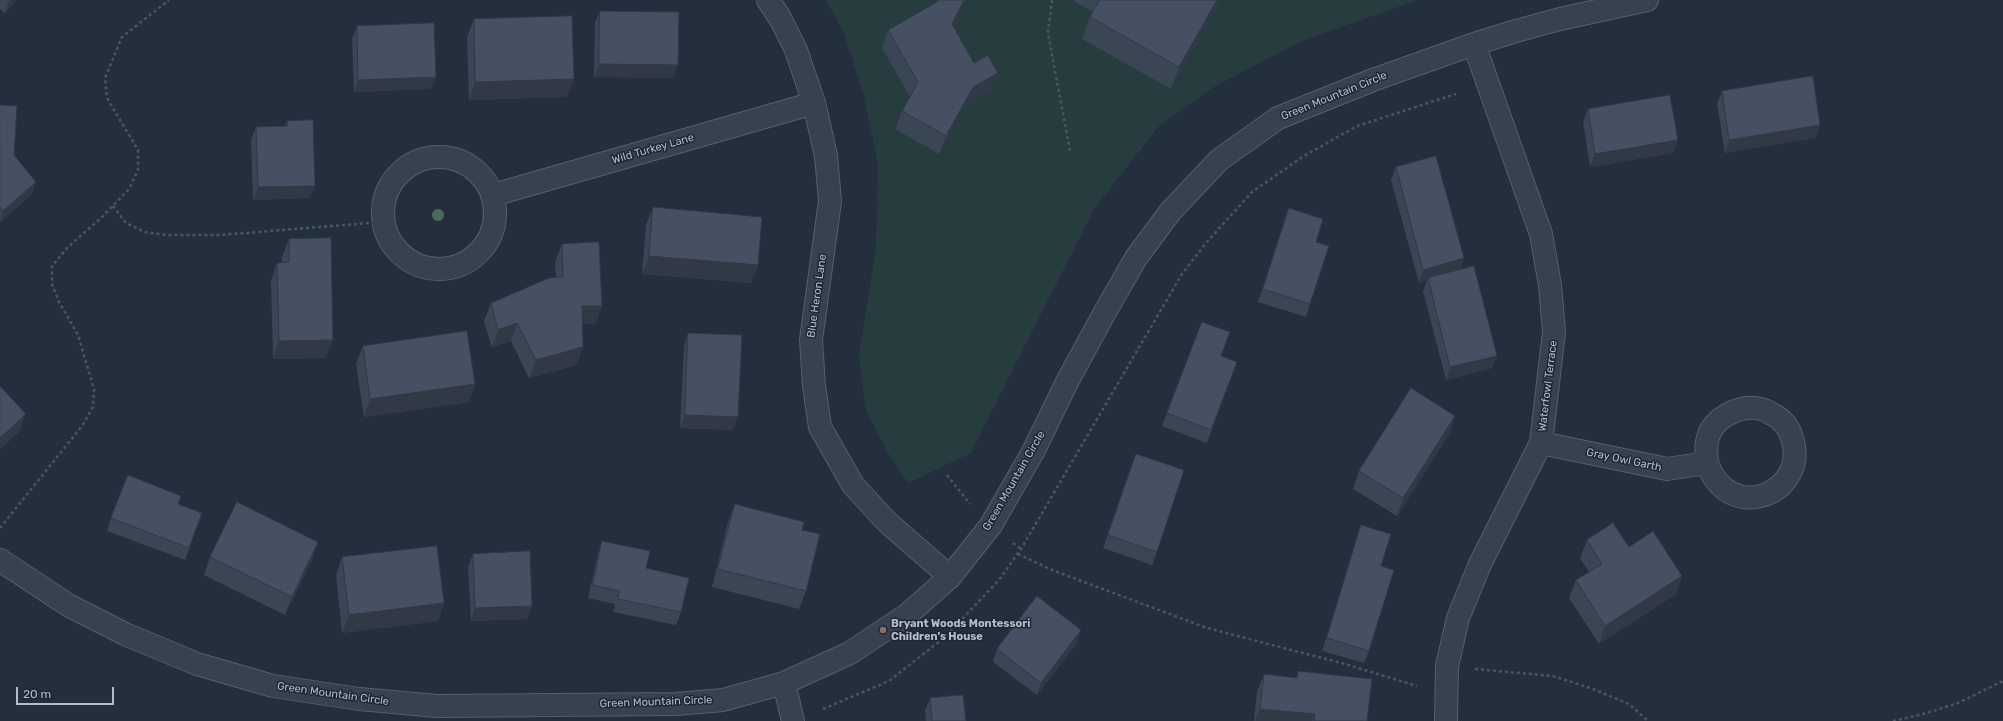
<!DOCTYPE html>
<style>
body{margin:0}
#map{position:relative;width:2003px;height:721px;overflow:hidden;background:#242f3e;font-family:Rubik,sans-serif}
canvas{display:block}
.scale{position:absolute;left:16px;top:687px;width:98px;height:18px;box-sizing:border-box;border:2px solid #b4bcc9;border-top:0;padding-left:5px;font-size:12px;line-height:14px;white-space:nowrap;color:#b4bcc9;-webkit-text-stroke:3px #1d2633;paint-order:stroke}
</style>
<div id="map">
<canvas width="2003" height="721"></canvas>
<div class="scale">20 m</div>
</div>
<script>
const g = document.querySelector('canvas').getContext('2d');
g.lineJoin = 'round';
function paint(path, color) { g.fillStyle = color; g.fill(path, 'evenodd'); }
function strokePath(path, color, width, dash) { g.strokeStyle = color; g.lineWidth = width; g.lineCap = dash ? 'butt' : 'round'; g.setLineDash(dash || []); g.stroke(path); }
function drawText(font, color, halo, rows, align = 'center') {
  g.font = font + ' Rubik,sans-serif'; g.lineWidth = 3; g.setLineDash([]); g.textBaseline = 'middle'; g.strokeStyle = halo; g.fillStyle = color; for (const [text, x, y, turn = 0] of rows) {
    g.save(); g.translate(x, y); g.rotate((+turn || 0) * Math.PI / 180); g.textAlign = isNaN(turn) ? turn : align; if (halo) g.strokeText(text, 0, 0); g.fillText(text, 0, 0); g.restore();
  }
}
const green = new Path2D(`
 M826 0H1418L1302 41 1217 85 1159 126 1094 209 971 453 908 483 888 453 865 408 859 354 876 248 878 164 864 97 844 33Z`);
const path = new Path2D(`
 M1052 0 1048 33 1070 151
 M113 206 126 223 145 232 166 235H220L382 222
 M947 475 970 504
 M0 528 82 426 93 407 94 389 78 335 59 302 52 284V266L68 247 101 218 129 189 138 170V150L107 98 105 78 122 37 169 0
 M1013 543 1021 549
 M1018 554 1052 570 1207 628 1345 664 1417 686
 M1475 669 1553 676 1593 689 1629 704 1648 721
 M823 709 889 681 945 637 999 580 1021 549 1182 274 1206 243 1252 192 1304 156 1357 126 1456 94
 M1893 721 1927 713 1958 703 2003 681`);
const minor = new Path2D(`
 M768 0 780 18 796 50 814 103 826 156 830 201 811 340 814 386 820 427 853 485 887 522 950 577
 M383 213a56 56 0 1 1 112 0a56 56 0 1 1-112 0Z
 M493 195 814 103
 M1541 443 1667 469 1707 463C1730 527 1810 492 1792 438 1789 427 1782 419 1772 414 1768 412 1764 409 1761 409 1743 404 1720 415 1711 430 1705 441 1706 452 1707 463
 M0 560 68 605 125 634 197 664 273 686 359 699 437 706 676 704 723 700 784 683 850 653 907 615 950 577 991 525 1034 450 1068 380 1105 312 1136 258 1170 212 1219 160 1278 118 1373 80 1474 44 1516 31 1560 19 1647 0
 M784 683 793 721
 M1446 721 1447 666 1458 618 1480 564 1541 443 1554 332 1550 285 1541 234 1474 44`);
const trees = [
 [438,215]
];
const wall = new Path2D(`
 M0 0H16L5 13 0 9Z
 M1074 0H1221L1171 89 1082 39 1090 17 1093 12 1074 1Z
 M600 11 673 78 594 77 595 23Z
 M474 19 574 79 567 97 469 100 467 37Z
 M357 26 436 77 431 89 354 92 352 39Z
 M953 26 974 63 998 73 991 91 966 105 939 154 895 129 902 111 910 97 882 48 888 30Z
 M1722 91 1816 138 1725 153 1717 104Z
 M0 105 14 155 36 182 31 195 0 222Z
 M1588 109 1678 140 1673 153 1590 167 1583 122Z
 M287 121 310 198 253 200 251 140 256 127 285 126Z
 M1396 167 1464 258 1460 270 1492 368 1446 380 1423 291 1427 280 1419 283 1391 180Z
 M653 207 758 265 751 283 642 274 646 225Z
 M1289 208 1310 304 1306 317 1258 302Z
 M289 239 333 340 326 358 273 359 271 281 277 263H282V257Z
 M562 244 596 324H583L577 365 529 378 511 341 492 348 484 321 491 303 556 277 555 262Z
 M688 333 733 430 680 428 684 346Z
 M363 346 475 384 469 402 364 417 356 364Z
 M1221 356 1237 362 1207 443 1162 426 1167 413Z
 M1455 416 1449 434 1397 516 1353 489 1359 471Z
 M1131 467 1157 552 1152 565 1103 548Z
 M735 504 806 591 799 609 712 587 728 522Z
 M202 513 185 560 107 531 111 518Z
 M1361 525 1381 566 1369 651 1364 663 1322 651 1357 538Z
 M1587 540 1629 547 1682 576 1676 594 1599 644 1569 598 1576 580 1589 572 1580 558Z
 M602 541 646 568 681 612 676 625 613 612 615 604 588 598 598 554Z
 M473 554 532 606 527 619 471 621 468 567Z
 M210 557 312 560 285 615 204 575Z
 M342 557 444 603 438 621 342 633 336 575Z
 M1077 643 1037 695 993 662 997 649Z
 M1298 671 1367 721H1254L1257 692 1264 674 1296 678Z
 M930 698 966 721H926L925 711Z`);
const shadedWall = new Path2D(`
 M9 0H16L5 13Z
 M964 0H967L945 42 952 24Z
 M1217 0H1221L1171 89 1179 67Z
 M599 64 678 65 673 78 594 77Z
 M998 73 991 91 966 105 939 154 946 136 973 87Z
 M436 77 431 89 354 92 358 80Z
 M574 79 567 97 469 100 475 82Z
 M1820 125 1816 138 1725 153 1729 140Z
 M1678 140 1673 153 1590 167 1595 154Z
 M36 182 31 195 0 222V220L3 211Z
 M315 186 310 198 253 200 258 187Z
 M649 256 758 265 751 283 642 274Z
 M1464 258 1459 271 1428 278 1427 280 1419 283 1423 270Z
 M582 306H602L596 324H576Z
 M517 323 511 341 492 348 498 330Z
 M333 340 326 358 273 359 279 341Z
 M583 347 577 365 529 378 536 360Z
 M1497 356 1492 368 1446 380 1450 367Z
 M475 384 469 402 364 417 370 399Z
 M26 414 19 432 0 450V438Z
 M685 415 738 417 733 430 680 428Z
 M1455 416 1449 434 1397 516 1403 498Z
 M318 542 312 560 285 615 292 597Z
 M1682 576 1676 594 1599 644 1605 626Z
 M444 603 438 621 342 633 349 615Z
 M532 606 527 619 471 621 475 608Z
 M1081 630 1077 643 1037 695 1041 683Z
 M1260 709 1315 714 1312 721H1255Z`);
const building = new Path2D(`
 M938 0H964L952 24 974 63 988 55 998 73 973 87 946 136 902 111 918 82 888 30 937 2Z
 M1100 0H1217L1179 67 1090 17Z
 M600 11 679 12 678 65 599 64Z
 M572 16 574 79 475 82 474 19Z
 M434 23 436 77 358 80 357 26Z
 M1813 76 1820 125 1729 140 1722 91Z
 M1670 95 1678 140 1595 154 1588 109Z
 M0 105 17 106 14 155 36 182 3 211 0 207Z
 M313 120 315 186 258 187 256 127 288 126 287 121Z
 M1436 156 1464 258 1423 270 1396 167Z
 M653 207 762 217 758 265 649 256Z
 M1289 208 1323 219 1316 242 1329 246 1310 304 1263 289Z
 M331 238 333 340 279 341 277 263 289 262V239Z
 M599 242 602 306H582L583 347 536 360 517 323 498 330 491 303 549 278 563 277 562 244Z
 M1474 266 1497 356 1450 367 1428 278Z
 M1202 322 1230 332 1221 356 1237 362 1211 430 1167 413Z
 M467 331 475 384 370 399 363 346Z
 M688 333 742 335 738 417 685 415Z
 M0 386 26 414 0 438Z
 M1411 388 1455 416 1403 498 1359 471Z
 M1136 454 1184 470 1157 552 1108 535Z
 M128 475 181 496 178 504 202 513 189 548 111 518Z
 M237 502 318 542 292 597 210 557Z
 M735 504 804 522 802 530 820 534 806 591 718 569Z
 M1613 523 1629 547 1653 531 1682 576 1605 626 1576 580 1602 564 1587 540Z
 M1361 525 1391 534 1381 566 1394 570 1369 651 1327 638Z
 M602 541 650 551 646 568 689 578 681 612 618 599 619 591 593 585Z
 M437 546 444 603 349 615 342 557Z
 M530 551 532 606 475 608 473 554Z
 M1037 596 1081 630 1041 683 997 649Z
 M1298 671 1372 679 1367 721H1314L1315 714 1260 709 1264 674 1297 678Z
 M963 695 966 721H932L930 698Z`);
const markers = [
 [883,630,4,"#8d6e63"]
];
const streetNames = [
 ["Green Mountain Circle",1334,96,-22],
 ["Wild Turkey Lane",653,149,-16],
 ["Blue Heron Lane",817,296,-82],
 ["Waterfowl Terrace",1548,386,-83],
 ["Gray Owl Garth",1624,460,12],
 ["Green Mountain Circle",1014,481,-60],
 ["Green Mountain Circle",333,694,8],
 ["Green Mountain Circle",656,702,-2]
];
const poiNames = [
 ["Bryant Woods Montessori",891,624],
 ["Children's House",891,637]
];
paint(green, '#263c3f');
strokePath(minor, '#565f6c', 24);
strokePath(path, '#44595c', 2.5, [3, 3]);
strokePath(minor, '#38414e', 22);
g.fillStyle = '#4b6a5d';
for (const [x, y] of trees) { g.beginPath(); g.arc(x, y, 6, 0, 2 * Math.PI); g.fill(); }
paint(wall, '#3b4654');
paint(shadedWall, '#303945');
paint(building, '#455162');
strokePath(building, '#303945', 1);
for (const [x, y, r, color] of markers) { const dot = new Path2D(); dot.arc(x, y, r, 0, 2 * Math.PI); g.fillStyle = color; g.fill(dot); strokePath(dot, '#1d2633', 1.5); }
drawText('11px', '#b4bcc9', '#1d2633', streetNames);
drawText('bold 11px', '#b4bcc9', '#1d2633', poiNames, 'left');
</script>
